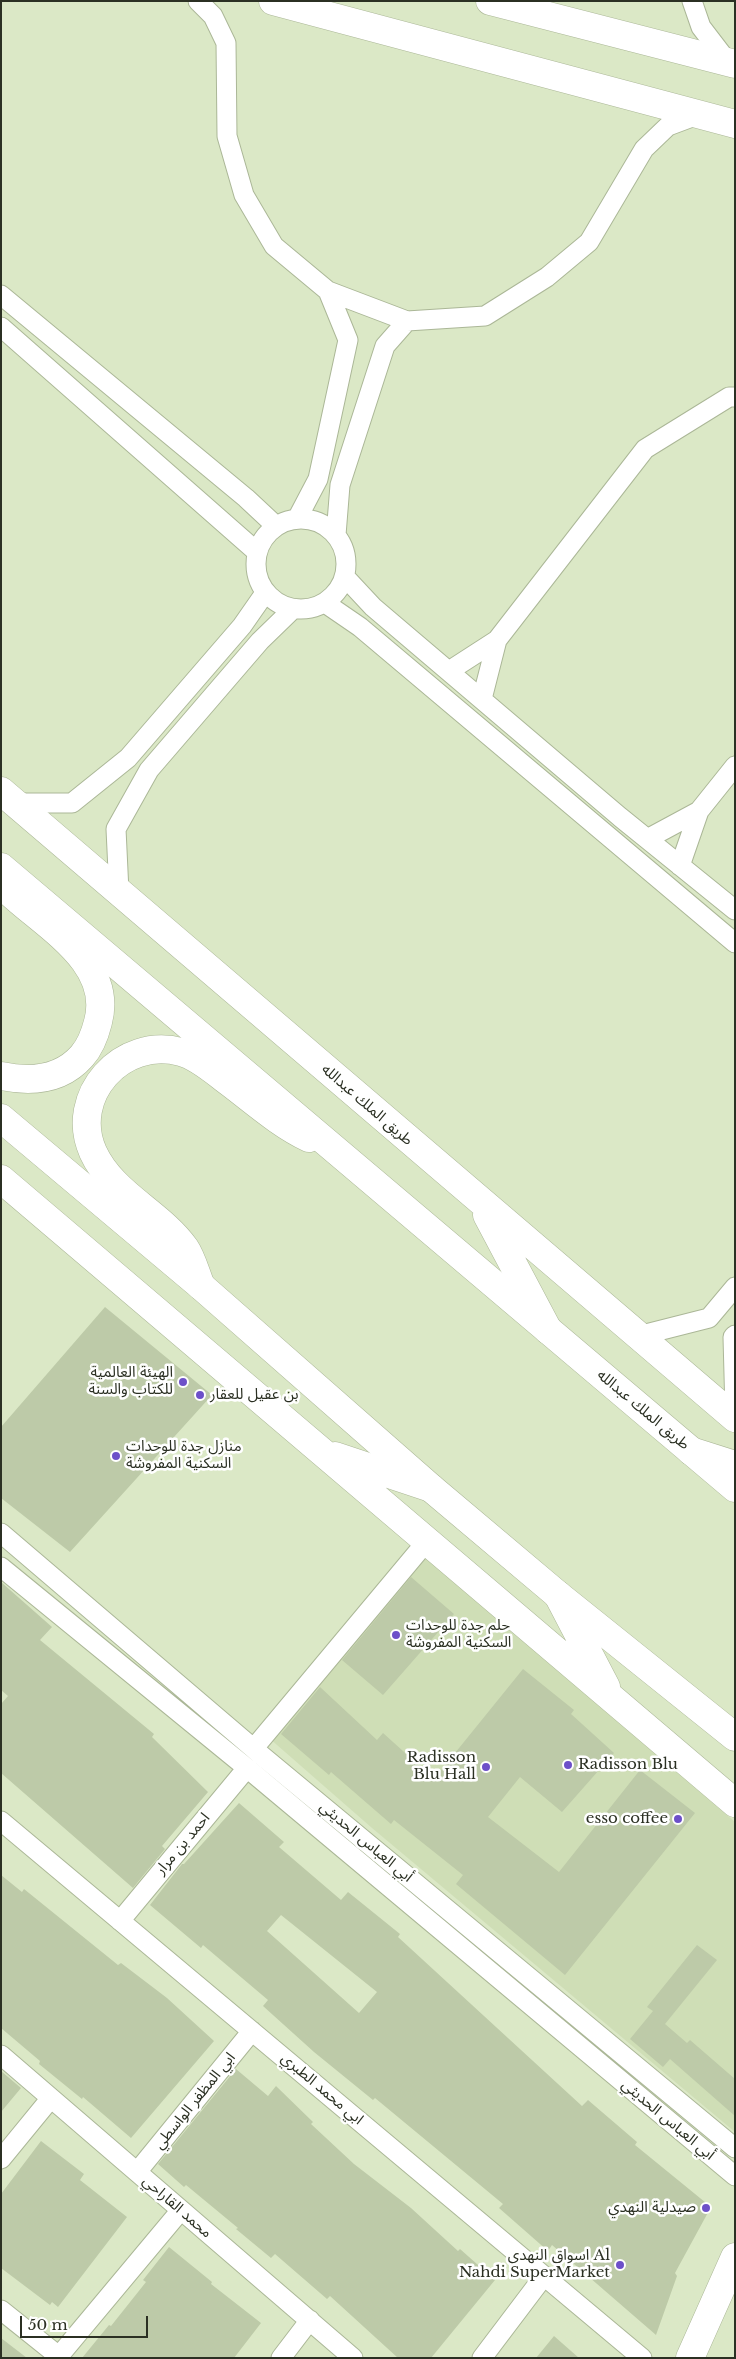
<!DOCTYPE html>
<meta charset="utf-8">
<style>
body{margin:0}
#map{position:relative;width:736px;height:2359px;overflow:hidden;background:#dbe8c6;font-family:"Libre Baskerville",serif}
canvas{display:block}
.frame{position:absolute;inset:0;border:2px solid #2b3023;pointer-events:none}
.scale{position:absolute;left:20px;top:2316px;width:128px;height:22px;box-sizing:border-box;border:2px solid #2b3023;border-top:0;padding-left:6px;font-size:15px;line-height:18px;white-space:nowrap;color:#2b3023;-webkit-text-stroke:4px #fff;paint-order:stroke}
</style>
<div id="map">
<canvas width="736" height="2359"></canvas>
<div class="frame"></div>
<div class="scale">50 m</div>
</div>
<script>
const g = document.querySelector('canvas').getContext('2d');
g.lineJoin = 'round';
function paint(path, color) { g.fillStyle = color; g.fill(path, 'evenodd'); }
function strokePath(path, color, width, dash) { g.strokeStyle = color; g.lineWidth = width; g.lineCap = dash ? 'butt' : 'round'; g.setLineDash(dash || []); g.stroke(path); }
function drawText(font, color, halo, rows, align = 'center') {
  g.font = font + ' "Libre Baskerville","Noto Sans Arabic",serif'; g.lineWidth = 5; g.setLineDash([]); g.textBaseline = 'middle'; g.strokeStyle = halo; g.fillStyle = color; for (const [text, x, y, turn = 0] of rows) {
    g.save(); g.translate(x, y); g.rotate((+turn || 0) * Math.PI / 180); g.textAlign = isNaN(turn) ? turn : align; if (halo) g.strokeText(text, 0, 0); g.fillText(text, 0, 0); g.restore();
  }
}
const built = new Path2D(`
 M425 1557 735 1822V2132L372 1828 269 1738Z`);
const building = new Path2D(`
 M105 1307 212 1395 70 1552 1 1498V1427Z
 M411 1577 454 1614 383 1695 342 1660Z
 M1 1582 52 1627 40 1640 154 1734 152 1737 208 1792 162 1846 165 1849 133 1888 1 1773V1704L8 1696 1 1690Z
 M523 1669 574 1710 571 1714 614 1753 562 1812 520 1777 488 1817 559 1872 640 1770 695 1813 565 1975 456 1884 463 1875 394 1820 391 1824 331 1772 329 1775 281 1734 320 1687 377 1740 383 1733 434 1779Z
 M239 1803 284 1842 279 1847 341 1900 348 1892 400 1934 398 1937 582 2106 588 2100 637 2142 635 2145 711 2207 675 2273 677 2276 656 2335 552 2245 548 2251 499 2208 503 2204 375 2098 373 2100 314 2052 263 2006 268 2000 203 1945 201 1948 150 1905 182 1864H184ZM281 1915 377 1992 359 2013 267 1931Z
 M1 1875 22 1892 24 1889 118 1965 121 1963 167 1998 214 2041 131 2138 83 2097 82 2099 39 2064 40 2061 1 2028Z
 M697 1945 717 1960 665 2024 687 2043 690 2040 735 2079V2116L670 2059 663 2067 630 2039 653 2011 647 2007Z
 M236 2069 268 2096 276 2086 313 2122 311 2124 354 2164 411 2208 458 2251 460 2249 495 2280 431 2358H398L330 2296 327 2299 275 2254 271 2258 236 2229 238 2228 186 2185 184 2187 158 2164Z
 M1 2071 21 2088 1 2112Z
 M41 2141 84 2174 80 2180 127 2217 58 2307 52 2302 50 2305 1 2268V2194Z
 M169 2247 212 2282 211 2284 261 2323 234 2358H82L109 2325 111 2326 146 2282 143 2280Z
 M554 2336 579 2358H536Z
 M1 2338 27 2358H1Z`);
const street = new Path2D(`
 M198 1 213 16 226 43 227 136 244 195 274 246 328 291 407 321 485 316 547 277 589 242 644 149 668 126 700 114
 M692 1 701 27 727 61
 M1 295 246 498 276 526
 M1 327 257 552
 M256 564a45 45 0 1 1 90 0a45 45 0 1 1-90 0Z
 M297 519 318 479 348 340 328 291
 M336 535 340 485 385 346 407 321
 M345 577 373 607 620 817 735 910
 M325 603 360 627 735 943
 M449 671 497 640 645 449 729 397H735
 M482 699 497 640
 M16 803H72L128 758 242 626 265 593
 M647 839 699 811
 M680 866 699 811 735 766
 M119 892 116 829 149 770 260 641 293 609
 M735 1335 733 1337 735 1412
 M638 1336 709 1318 735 1287
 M1 1533 261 1755 735 2148
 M1 1567 247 1768 735 2176
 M254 1748 427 1541
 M1 1821 642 2358
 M120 1921 247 1768
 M1 2055 353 2358
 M1 2159 51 2098
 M137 2172 252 2031
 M1 2310 61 2358
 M59 2356 181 2210
 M281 2358 310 2320
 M482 2358 544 2276`);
const secondary = new Path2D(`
 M273 1 735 124
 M490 1 735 64
 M690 2358 735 2257`);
const primary = new Path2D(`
 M1 791 735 1418
 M1 884C37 922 115 959 98 1022 95 1034 90 1047 82 1056 61 1080 30 1082 1 1076
 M1 1179 735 1803
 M487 1215 548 1330
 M201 1286C196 1274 192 1258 185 1248 159 1212 112 1194 93 1152 68 1096 122 1036 181 1052 197 1056 213 1070 226 1080 253 1100 279 1124 309 1138
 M691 1451 735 1465
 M335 1456 431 1488
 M558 1595 606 1687`);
const highway = new Path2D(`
 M1 867 735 1488
 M1 1118 201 1286 431 1488 558 1595 735 1737`);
const markers = [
 [183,1382,5,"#6d50c9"],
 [200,1395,5,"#6d50c9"],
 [116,1456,5,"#6d50c9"],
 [396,1635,5,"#6d50c9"],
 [568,1765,5,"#6d50c9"],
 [486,1767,5,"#6d50c9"],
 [678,1819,5,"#6d50c9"],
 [706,2208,5,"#6d50c9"],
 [620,2265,5,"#6d50c9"]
];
const streetNames = [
 ["طريق الملك عبدالله",367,1105,41],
 ["طريق الملك عبدالله",643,1410,40],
 ["أبي العباس الحديثي",366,1842,40],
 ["احمد بن مرار",183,1844,-50],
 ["ابي محمد الطبري",322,2089,40],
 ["ابي المظفر الواسطي",195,2101,-51],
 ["أبي العباس الحديثي",668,2120,40],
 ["محمد القاراحي",177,2207,41]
];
const poiNames = [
 ["الهيئة العالمية",173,1373],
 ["للكتاب والسنة",173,1390],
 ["بن عقيل للعقار",210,1395,"left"],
 ["منازل جدة للوحدات",126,1447,"left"],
 ["السكنية المفروشة",126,1464,"left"],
 ["حلم جدة للوحدات",406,1626,"left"],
 ["السكنية المفروشة",406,1643,"left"],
 ["Radisson",476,1758],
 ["Blu Hall",476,1775],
 ["Radisson Blu",578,1765,"left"],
 ["esso coffee",668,1819],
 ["صيدلية النهدي",696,2208],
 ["اسواق النهدي Al",610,2256],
 ["Nahdi SuperMarket",610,2273]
];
paint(built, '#cfdeb6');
paint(building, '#bdcaa8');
strokePath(street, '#abb797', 21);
strokePath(secondary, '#abb797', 29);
strokePath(primary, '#abb797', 29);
strokePath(highway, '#abb797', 29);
strokePath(street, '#fff', 19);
strokePath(secondary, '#fff', 28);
strokePath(primary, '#fff', 28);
strokePath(highway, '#fff', 28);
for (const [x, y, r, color] of markers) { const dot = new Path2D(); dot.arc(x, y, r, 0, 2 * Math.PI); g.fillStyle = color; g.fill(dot); strokePath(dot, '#fff', 2); }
drawText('15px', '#2b3023', '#fff', streetNames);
drawText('15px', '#2b3023', '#fff', poiNames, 'right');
</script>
